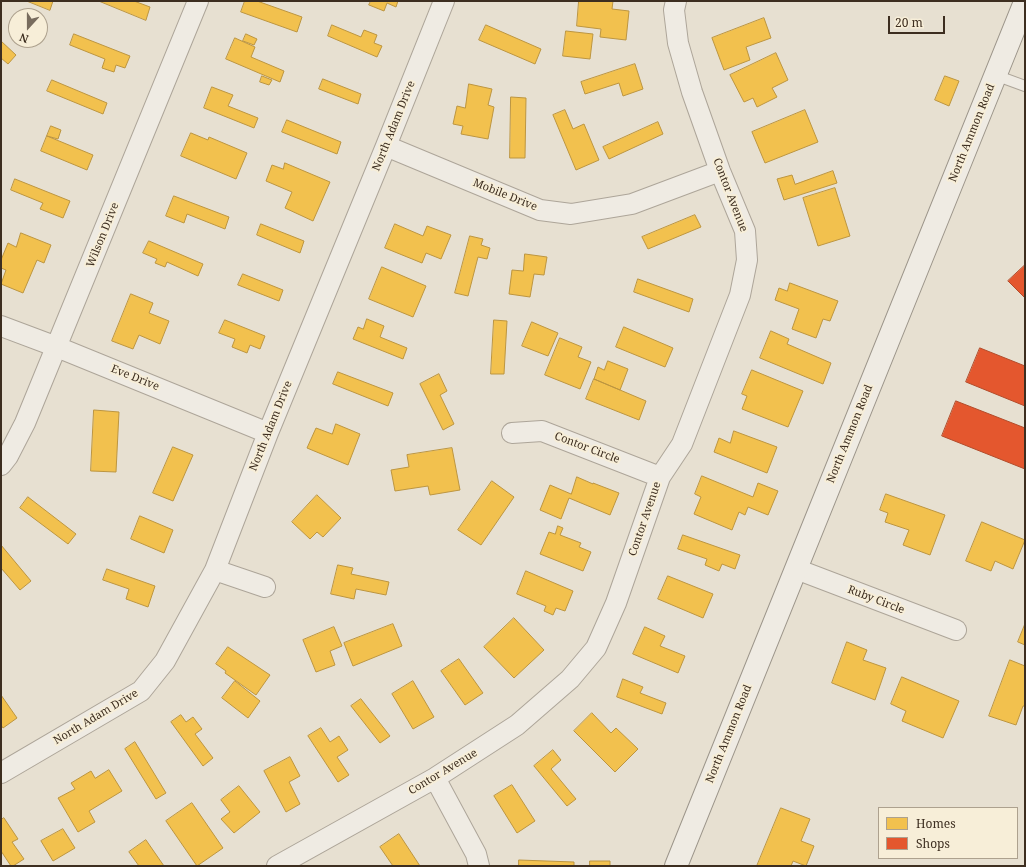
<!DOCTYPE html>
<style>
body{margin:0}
#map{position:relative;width:1026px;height:867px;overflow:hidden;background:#e7e0d1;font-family:"Noto Serif",serif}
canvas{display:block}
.frame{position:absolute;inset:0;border:2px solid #3d2e20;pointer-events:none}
.legend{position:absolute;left:878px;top:807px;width:140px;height:52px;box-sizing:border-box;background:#f7eed8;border:1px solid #ada18e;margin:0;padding:5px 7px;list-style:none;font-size:12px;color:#3d2e20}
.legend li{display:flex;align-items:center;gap:8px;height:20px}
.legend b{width:20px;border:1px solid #ada18e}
.north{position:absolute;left:8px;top:8px;width:40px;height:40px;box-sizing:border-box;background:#f7eed8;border:1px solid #ada18e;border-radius:50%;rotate:201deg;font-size:11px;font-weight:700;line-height:16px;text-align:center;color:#3d2e20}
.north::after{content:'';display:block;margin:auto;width:14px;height:18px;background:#786c5e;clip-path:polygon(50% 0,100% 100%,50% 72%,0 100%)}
.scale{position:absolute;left:888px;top:16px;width:57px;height:18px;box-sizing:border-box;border:2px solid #3d2e20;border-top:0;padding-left:5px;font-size:12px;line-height:14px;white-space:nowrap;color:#3d2e20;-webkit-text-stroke:3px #f7eed8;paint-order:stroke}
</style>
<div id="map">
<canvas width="1026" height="867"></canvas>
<div class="frame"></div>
<ul class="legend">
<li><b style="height:11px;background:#f2c14e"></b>Homes</li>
<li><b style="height:11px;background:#e4572e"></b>Shops</li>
</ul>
<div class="north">N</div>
<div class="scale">20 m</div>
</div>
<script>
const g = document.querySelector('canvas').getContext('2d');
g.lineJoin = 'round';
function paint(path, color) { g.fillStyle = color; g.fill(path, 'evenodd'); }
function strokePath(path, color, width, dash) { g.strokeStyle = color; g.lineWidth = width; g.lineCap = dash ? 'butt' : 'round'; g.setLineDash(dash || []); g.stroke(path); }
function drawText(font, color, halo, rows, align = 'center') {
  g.font = font + ' "Noto Serif",serif'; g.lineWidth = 4; g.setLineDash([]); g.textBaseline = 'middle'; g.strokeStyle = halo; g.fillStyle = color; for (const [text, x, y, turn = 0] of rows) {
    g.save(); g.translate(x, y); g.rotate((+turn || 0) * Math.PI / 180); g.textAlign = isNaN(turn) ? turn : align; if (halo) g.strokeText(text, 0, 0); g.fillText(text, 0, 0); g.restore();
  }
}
const homes = new Path2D(`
 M27 1H53L50 10Z
 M99 1H134L150 7 146 20Z
 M245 1H257L302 17 297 32 241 12Z
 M371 1H398L396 7 387 3 384 11 369 5Z
 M579 1H613L612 9 629 11 626 40 600 37 601 29 577 26Z
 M764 18 771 38 746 47 750 60 724 70 712 38Z
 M332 25 361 37 364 30 377 35 374 43 382 46 377 57 328 36Z
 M486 25 541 49 535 64 479 40Z
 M566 31 593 34 590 59 563 56Z
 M74 34 130 56 125 68 116 65 114 72 102 68 105 59 70 45Z
 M246 34 257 39 254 45 243 41Z
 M235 38 255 47 251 57 284 71 280 82 226 59Z
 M1 41 16 55 8 64 1 58Z
 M776 53 788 80 772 88 777 97 757 107 753 98 744 102 730 75Z
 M635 64 643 89 623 96 619 83 585 94 581 82Z
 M262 76 272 80 269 85 260 82Z
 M945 76 959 81 949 106 935 100Z
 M323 79 361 94 358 104 319 89Z
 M52 80 107 103 103 114 47 91Z
 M469 84 492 89 488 105 494 107 488 139 461 134 463 126 453 124 457 106 465 108Z
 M212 87 233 95 228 106 258 118 254 128 204 108Z
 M511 97 526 98 525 158H510Z
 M565 110 573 129 584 124 599 160 576 170 553 115Z
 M805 110 818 142 765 163 752 132Z
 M287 120 341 142 337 154 282 132Z
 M658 122 663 134 609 159 603 147Z
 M51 126 61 130 58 139 47 136Z
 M191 133 208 140 209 137 247 153 236 179 181 156Z
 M47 136 93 155 87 170 41 151Z
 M285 163 330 182 313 221 285 208 292 192 266 181 272 165 283 169Z
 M833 171 837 183 784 200 777 179 792 175 795 184Z
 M15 179 70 201 63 218 40 209 43 203 11 190Z
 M835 188 850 236 818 246 803 198Z
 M174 196 229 217 225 229 187 214 184 223 166 216Z
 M695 215 701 227 648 249 642 237Z
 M261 224 304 241 300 253 257 235Z
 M395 224 423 236 427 226 451 235 441 259 426 253 422 263 385 248Z
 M21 233 51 245 44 263 37 260 23 293 1 284 6 270 1 268V260L8 243 16 247Z
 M470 236 483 239 481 245 490 248 487 259 478 257 468 296 455 293Z
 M149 241 203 264 198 276 167 262 165 267 155 263 157 259 143 253Z
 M525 254 547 257 544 275 534 274 530 297 509 294 512 270 523 271Z
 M382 267 426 286 413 317 369 299Z
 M243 274 283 290 279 301 238 285Z
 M638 279 693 299 689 312 634 292Z
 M790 283 838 301 830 321 823 319 816 338 792 329 799 309 775 300 779 288 787 291Z
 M131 294 153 303 149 313 169 321 160 344 139 335 133 349 112 341Z
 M367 319 384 326 380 337 407 348 403 359 353 339 358 327 363 329Z
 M225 320 265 336 260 349 250 345 247 353 232 347 235 339 219 333Z
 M494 320 507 321 504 374H491Z
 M532 322 558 333 548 356 522 346Z
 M624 327 673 348 665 367 616 347Z
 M771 331 789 339 787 344 831 363 823 384 760 358Z
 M560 338 582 347 578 357 591 362 580 389 545 375Z
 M608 361 628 369 620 390 594 379 598 367 604 370Z
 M752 370 803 391 788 427 742 409 747 396 742 394Z
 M338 372 393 393 388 406 333 384Z
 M439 374 447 391 440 395 454 424 443 430 420 384Z
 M594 379 646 401 639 420 586 399Z
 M94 410 119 412 116 472 91 471Z
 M336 424 360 434 348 465 307 448 316 428 332 434Z
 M734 431 777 447 767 473 714 452 719 438 730 443Z
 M173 447 193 455 173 501 153 493Z
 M452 448 460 490 430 495 428 486 395 491 391 470 409 467 407 455Z
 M702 476 753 497 758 483 778 491 768 515 748 507 745 515 739 512 732 530 694 514 701 497 695 494Z
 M577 477 593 484V483L619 493 610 515 569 498 561 519 540 510 550 485 571 494Z
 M492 481 514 497 481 545 458 530Z
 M886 494 945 515 930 555 903 545 909 530 885 522 888 513 880 510Z
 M317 495 341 518 323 537 317 532 310 539 292 522Z
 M28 497 76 534 68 544 20 508Z
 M140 516 173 530 164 553 131 539Z
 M982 522 1025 540 1013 569 995 561 991 571 966 561Z
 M558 526 563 528 560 535 581 543 579 547 591 552 583 571 540 554 549 532 555 534Z
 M683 535 740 555 735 569 722 564 719 571 705 565 707 559 678 549Z
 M1 545 31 581 20 590 1 568Z
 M338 565 353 568 351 574 389 582 386 595 356 589 354 599 331 594Z
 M107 569 155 586 148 607 126 599 129 589 103 580Z
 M526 571 573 591 565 611 556 608 553 615 544 611 546 606 517 594Z
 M668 576 713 594 703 618 658 599Z
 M514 618 544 650 514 678 484 647Z
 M393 624 402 646 353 666 344 643Z
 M1025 624V645L1018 642Z
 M334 627 342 646 330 651 335 665 316 672 303 640Z
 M645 627 665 636 660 646 685 656 678 673 633 654Z
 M847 642 867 650 863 660 886 668 875 700 832 683Z
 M228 647 270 675 256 695 225 673 226 671 216 664Z
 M459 659 483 693 465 705 441 671Z
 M1010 660 1025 666V706H1023L1016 725 989 716Z
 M902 677 959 701 943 738 902 721 906 711 891 704Z
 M623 679 643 687 640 693 666 703 662 714 617 697Z
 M235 681 260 701 248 718 222 698Z
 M413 681 434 717 413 729 392 694Z
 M1 695 17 718 3 728 1 725Z
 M361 699 390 736 380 743 351 706Z
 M592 713 611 733 616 728 638 749 615 772 574 731Z
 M181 715 186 722 193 717 202 729 195 734 213 758 203 766 171 722Z
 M321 728 330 742 339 736 348 750 337 757 349 775 338 782 308 736Z
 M135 742 166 793 156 799 125 749Z
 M553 750 561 760 551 769 576 799 567 806 534 766Z
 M290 757 300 776 289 782 300 804 286 812 264 771Z
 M109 770 122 791 89 811 95 822 78 832 58 798 75 789 71 783 91 771 95 778Z
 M512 785 535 821 517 833 494 796Z
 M239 786 260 812 234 833 221 819 230 812 221 800Z
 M192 803 223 848 197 866 166 821Z
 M781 808 810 819 801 841 814 846 806 866 793 861 791 866H757Z
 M4 818 18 839 12 842 24 859 13 866H11L1 851V820Z
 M63 829 75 848 53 861 41 841Z
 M399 834 420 866H393L380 847Z
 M146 840 164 866H139L129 852Z
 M519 860 574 862V866H519Z
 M590 861H610V866H590Z`);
const shops = new Path2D(`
 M1025 265V298L1008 281Z
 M980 348 1025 366V406L966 382Z
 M956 401 1025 428V469L942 436Z`);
const service = new Path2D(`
 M995 75 1025 86`);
const minor = new Path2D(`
 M386 146 540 210 571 214 632 204 720 171
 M1 326 57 347 268 433
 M512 433 542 431 660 477
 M1 465 8 456 25 423 198 1
 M796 569 956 630
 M215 570 265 587
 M1 773 141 691 165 661 215 570 268 433 386 146 444 1
 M435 778 476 854 479 866
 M277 866 435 778 517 725 570 679 596 648 616 603 660 477 682 444 740 295 747 260 745 231 720 171 692 92 678 43 674 10 676 1`);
const secondary = new Path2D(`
 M676 866 1025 2`);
const streetNames = [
 ["North Adam Drive",394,126,-68],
 ["North Ammon Road",972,133,-68],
 ["Mobile Drive",505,195,22],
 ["Contor Avenue",730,195,69],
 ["Wilson Drive",103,235,-68],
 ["Eve Drive",135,378,22],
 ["North Adam Drive",271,426,-68],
 ["North Ammon Road",850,434,-68],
 ["Contor Circle",587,448,21],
 ["Contor Avenue",645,519,-71],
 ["Ruby Circle",876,600,21],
 ["North Adam Drive",96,717,-31],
 ["North Ammon Road",729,734,-68],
 ["Contor Avenue",443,772,-31]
];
paint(homes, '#f2c14e');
strokePath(homes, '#bc9540', 1);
paint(shops, '#e4572e');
strokePath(shops, '#b24b2a', 1);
strokePath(service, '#ada599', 12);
strokePath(minor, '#ada599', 22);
strokePath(secondary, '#9c958a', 24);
strokePath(service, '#efebe3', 10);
strokePath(minor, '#efebe3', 20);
strokePath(secondary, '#efebe3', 22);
drawText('11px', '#3d2e20', '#f7eed8', streetNames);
</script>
